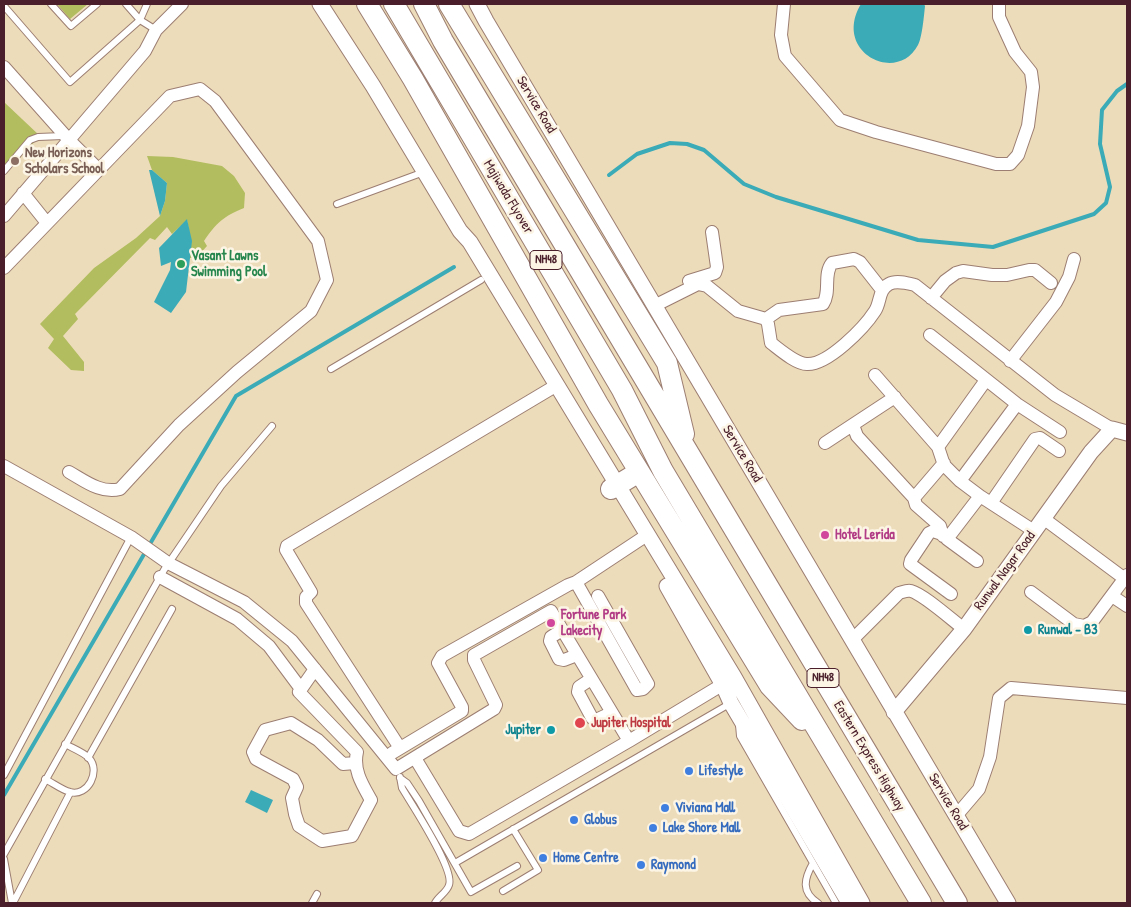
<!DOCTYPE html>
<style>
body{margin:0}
#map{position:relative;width:1131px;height:907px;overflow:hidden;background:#eddcba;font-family:"Patrick Hand",sans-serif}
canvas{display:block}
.frame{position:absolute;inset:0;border:5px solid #4a1f2b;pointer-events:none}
</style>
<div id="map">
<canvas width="1131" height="907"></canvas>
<div class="frame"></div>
</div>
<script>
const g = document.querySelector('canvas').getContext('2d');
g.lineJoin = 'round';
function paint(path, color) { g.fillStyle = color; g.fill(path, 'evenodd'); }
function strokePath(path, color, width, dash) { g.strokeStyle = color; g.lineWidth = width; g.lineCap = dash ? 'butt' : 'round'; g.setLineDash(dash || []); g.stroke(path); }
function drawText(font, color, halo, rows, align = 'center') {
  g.font = font + ' "Patrick Hand",sans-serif'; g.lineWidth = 5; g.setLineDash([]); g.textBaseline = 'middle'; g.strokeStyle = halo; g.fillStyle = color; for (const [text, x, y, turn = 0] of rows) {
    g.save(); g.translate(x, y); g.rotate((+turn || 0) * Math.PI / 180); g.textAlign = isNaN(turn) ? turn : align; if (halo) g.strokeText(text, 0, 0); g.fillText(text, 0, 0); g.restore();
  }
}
const green = new Path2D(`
 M57 4H88L70 19Z
 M4 102 40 136 4 175Z
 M147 156 173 157 222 166 234 176 245 193 244 208C224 216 216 223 204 241L207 246 196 258H190L189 230 187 220 172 234 167 227 155 240 150 238 75 314 78 319 63 336 84 362V371L71 370 48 348 54 339 40 324 94 268 136 238 160 216 165 201 167 183 152 170Z`);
const water = new Path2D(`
 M861 4H924L925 6C924 16 922 38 918 45 897 85 832 52 861 4Z
 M149 170H152L167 183 165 201 160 216Z
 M187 219 192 241 186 292 171 313 154 302 170 270 171 262 161 266 159 248Z
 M251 790 273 800 267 813 245 802Z`);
const stream = new Path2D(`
 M609 175 637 154 670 143 687 144 704 150 744 184 776 197 918 240 993 247 1094 214 1106 203 1110 187 1100 144 1102 110 1117 91 1127 84
 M4 795 236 396 454 267`);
const service = new Path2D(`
 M51 4 71 26 97 4
 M126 4 140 20 156 30
 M4 6 70 82 140 20 147 4
 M4 171 30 140 38 137 63 136
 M337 204 424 172
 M331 369 481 280
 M739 725 740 736 836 903
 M88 758 172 609
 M4 775 131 537
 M400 777 402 788C412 805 455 869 449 885 447 892 438 897 435 903
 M400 778 407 783 419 801 471 892 517 866
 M45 779C53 783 62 790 70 792 88 797 101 771 89 758 83 752 72 748 65 744
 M4 854 164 570 221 486 272 426
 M4 859 12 903
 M455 863 731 703
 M813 863C804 879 801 892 818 903
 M503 891 538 870 513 829
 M13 903 70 793
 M312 903 317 894`);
const minor = new Path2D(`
 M784 4 781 35 785 56 840 120 876 132 996 164H1010L1018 155 1028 126 1033 87 1031 72 1015 52 999 17V4
 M4 67 69 140 98 169
 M23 193 47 223
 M4 216 145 51 156 30 182 4
 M4 268 170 96 200 89 215 101 318 241 327 280 311 311 237 372 179 425 120 489C101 494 85 481 69 472
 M689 281 715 273 717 267 712 232
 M931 298 945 281 956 273 963 271 992 275H1007L1029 270H1035L1051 283
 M654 306 698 284 707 286 738 311 766 319 768 324 771 343C779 349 796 364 807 364 828 365 864 328 875 311 881 302 878 290 889 284 896 280 907 283 915 285L1055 395 1112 429
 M766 319 779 310 823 304C831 292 823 274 832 263L854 259 860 262 882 290
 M930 335 1017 404 1060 432
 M1010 361 1056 302 1069 277 1074 259
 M875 375 938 447 944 465 960 481 980 496 1034 531
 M853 425 857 436 914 498
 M825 443 895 397
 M938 447 986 380
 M4 466 131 537 168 563 244 602 292 641 396 769 494 709 496 705 474 660V655L551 611 629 741 730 680
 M960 481 1017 404
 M991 503 1035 439 1040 438 1059 451
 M1043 518 1125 579
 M942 534 933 531 929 533 911 560 910 564 951 594
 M943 536 940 526 916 505 914 498 944 463
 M977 561 947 539 980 496
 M160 577 237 619 269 646 301 689
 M576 582 637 690 643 689 648 684 598 596
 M1031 592 1074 624 1084 626 1092 622 1127 575
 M1112 596 1127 606
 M562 630 551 637 550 641 559 659 564 660 577 655
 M852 640 899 593C903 592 907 590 911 591 923 594 952 620 964 629
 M315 669 299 692 357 752C353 770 362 784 371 800L352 836 322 841 299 826 295 814 292 798 297 787 293 779 256 759 253 752 265 730 291 723 318 740 343 764 355 763
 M591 679 579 687 578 692 592 718 596 720 611 713
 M400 748 306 603V597L311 592 286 550 287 546 557 385
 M392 753 462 711V707L438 663 442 656 568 585 576 582 647 535
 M415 758 459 831 469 834 629 741
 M956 816 979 789 990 757 999 698 1011 688 1127 698`);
const tertiary = new Path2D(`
 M320 4 373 86 460 231 470 242 734 677 862 903
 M477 4 486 21 1008 903
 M667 586 723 685 731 703 849 903
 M894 712 964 629 1091 452 1112 429 1127 433`);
const trunk = new Path2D(`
 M367 4 413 79 598 404 770 686 802 720
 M394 4 622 390 663 471 921 903
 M424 4 443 41 957 903
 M449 4 667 363 684 434
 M611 489 639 472`);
const markers = [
 [15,161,5,"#8d6e63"],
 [181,264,5,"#2e9e5b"],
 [825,535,5,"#d1479c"],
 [551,623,5,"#d1479c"],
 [1028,630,5,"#0f9aa8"],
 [580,723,6,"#e0444e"],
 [551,730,5,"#0f9aa8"],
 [689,771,5,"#3f7fe0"],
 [665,808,5,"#3f7fe0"],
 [574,820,5,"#3f7fe0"],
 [653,828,5,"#3f7fe0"],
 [543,858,5,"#3f7fe0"],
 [641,865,5,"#3f7fe0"]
];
const shields = [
 [546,260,32],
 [823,678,32]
];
const shieldNames = [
 ["NH48",546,260],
 ["NH48",823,678]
];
const streetNames = [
 ["Service Road",536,105,59],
 ["Majiwada Flyover",508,197,59],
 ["Service Road",742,454,59],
 ["Runwal Nagar Road",1005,571,-54],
 ["Eastern Express Highway",869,756,59],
 ["Service Road",948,802,59]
];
const educationNames = [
 ["New Horizons",25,153],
 ["Scholars School",25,169]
];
const leisureNames = [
 ["Vasant Lawns",191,256],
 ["Swimming Pool",191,272]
];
const hotelNames = [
 ["Hotel Lerida",835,535],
 ["Fortune Park",561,615],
 ["Lakecity",561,631]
];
const cultureNames = [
 ["Runwal - B3",1038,630],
 ["Jupiter",541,730,"right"]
];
const healthNames = [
 ["Jupiter Hospital",591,723]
];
const shopNames = [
 ["Lifestyle",699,771],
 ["Viviana Mall",675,808],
 ["Globus",584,820],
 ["Lake Shore Mall",663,828],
 ["Home Centre",553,858],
 ["Raymond",651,865]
];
paint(green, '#b1bd5f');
paint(water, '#3babb8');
strokePath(stream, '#3babb8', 4);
strokePath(service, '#9c7e72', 8);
strokePath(minor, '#9c7e72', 14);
strokePath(tertiary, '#9c7e72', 17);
strokePath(trunk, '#9c7e72', 22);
strokePath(service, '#fff', 6);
strokePath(minor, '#fff', 12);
strokePath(tertiary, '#fff', 15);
strokePath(trunk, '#fff', 20);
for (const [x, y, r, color] of markers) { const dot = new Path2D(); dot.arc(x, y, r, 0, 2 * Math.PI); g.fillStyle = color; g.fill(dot); strokePath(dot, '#fcf5e5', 2); }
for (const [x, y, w] of shields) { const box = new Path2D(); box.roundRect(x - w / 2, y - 9.5, w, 19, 4); g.fillStyle = '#fcf5e5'; g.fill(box); strokePath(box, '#4a1f2b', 1); }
drawText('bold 12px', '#4a1f2b', null, shieldNames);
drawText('14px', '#4a1f2b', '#fcf5e5', streetNames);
drawText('bold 14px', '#785e54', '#fcf5e5', educationNames, 'left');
drawText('bold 14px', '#27864d', '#fcf5e5', leisureNames, 'left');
drawText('bold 14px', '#b23c85', '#fcf5e5', hotelNames, 'left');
drawText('bold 14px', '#0d838f', '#fcf5e5', cultureNames, 'left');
drawText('bold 14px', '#be3a42', '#fcf5e5', healthNames, 'left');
drawText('bold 14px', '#366cbe', '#fcf5e5', shopNames, 'left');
</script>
